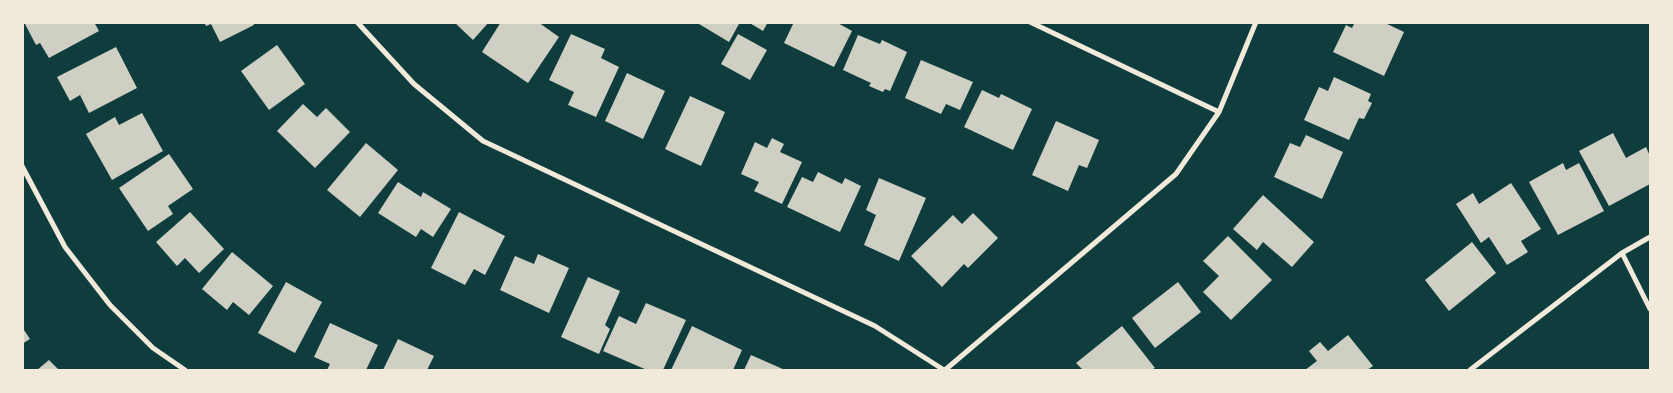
<!DOCTYPE html>
<style>
body{margin:0}
#map{position:relative;width:1673px;height:393px;overflow:hidden;background:#0f3d3e;font-family:"IBM Plex Sans",sans-serif}
canvas{display:block}
.frame{position:absolute;inset:0;border:24px solid #f1e9da;pointer-events:none}
</style>
<div id="map">
<canvas width="1673" height="393"></canvas>
<div class="frame"></div>
</div>
<script>
const g = document.querySelector('canvas').getContext('2d');
g.lineJoin = 'round';
function paint(path, color) { g.fillStyle = color; g.fill(path, 'evenodd'); }
function strokePath(path, color, width, dash) { g.strokeStyle = color; g.lineWidth = width; g.lineCap = dash ? 'butt' : 'round'; g.setLineDash(dash || []); g.stroke(path); }
const building = new Path2D(`
 M24 22H94L99 31 49 58 40 43 36 45Z
 M204 22H253L254 25 220 42 211 24 206 26Z
 M454 22H489L473 40Z
 M501 22H538L559 37 528 83 482 52Z
 M700 22H740L729 42 699 24Z
 M748 22H768L763 31Z
 M794 22H836L852 31 834 67 784 43Z
 M1355 22H1383L1404 32 1384 76 1333 52 1346 25 1352 28Z
 M571 34 605 49 601 58 619 67 596 117 568 105 574 92 549 80Z
 M738 34 767 50 750 80 721 64Z
 M858 35 880 44 882 40 907 52 890 91 885 89 883 92 869 86 871 83 843 70Z
 M277 45 305 84 269 110 241 71Z
 M116 47 137 88 89 113 80 95 70 101 57 77Z
 M921 60 973 82 960 110 946 104 941 114 905 98Z
 M627 73 665 91 643 139 605 121Z
 M1334 77 1371 94 1368 101 1372 103 1364 119 1359 118 1349 140 1304 120 1319 87 1328 91Z
 M982 90 999 98 1001 94 1032 109 1013 150 964 127Z
 M690 96 725 112 701 166 665 149Z
 M303 104 317 117 326 108 350 132 315 168 277 131Z
 M142 113 163 151 112 180 86 134 115 117 119 125Z
 M1056 121 1099 140 1087 168 1079 165 1068 191 1032 175Z
 M1613 133 1626 158 1646 147 1650 156V184L1609 206 1579 151Z
 M1306 135 1343 152 1322 199 1274 177 1290 143 1300 147Z
 M772 138 784 144 780 152 802 162 782 204 754 191 759 182 741 174 755 142 767 148Z
 M366 143 398 170 360 217 327 190Z
 M169 154 193 189 168 206 173 214 148 231 119 188Z
 M1563 163 1566 170 1579 163 1604 211 1558 235 1529 182Z
 M818 172 842 184 845 178 861 186 840 232 787 207 802 177 813 182Z
 M879 178 926 198 899 261 864 245 876 215 866 210Z
 M398 182 421 197 423 192 451 209 433 237 421 229 416 237 378 213Z
 M1511 183 1541 229 1521 241 1528 252 1507 265 1489 237 1481 243 1456 204 1473 193 1479 204Z
 M1263 195 1314 242 1292 267 1263 242 1257 250 1233 229Z
 M190 212 224 249 199 273 185 258 177 266 156 242Z
 M459 212 505 236 485 275 474 269 465 285 431 268Z
 M973 213 998 238 968 268 964 264 942 287 911 256 953 215 962 224Z
 M1228 236 1272 280 1231 320 1203 292 1219 276 1203 261Z
 M1472 242 1496 273 1449 311 1425 280Z
 M232 252 273 286 249 315 233 302 227 310 202 289Z
 M538 254 569 268 549 313 500 290 515 256 534 264Z
 M588 277 620 291 605 325 610 329 599 354 561 337Z
 M286 282 322 302 295 353 258 333Z
 M1178 282 1201 312 1155 348 1132 318Z
 M646 303 686 320 663 370H647L603 351 619 316 636 324Z
 M330 323 378 345 366 370H327L330 364 314 357Z
 M692 326 742 350 733 370H671Z
 M1122 326 1155 368 1151 370H1083L1076 363Z
 M22 327 30 339 22 344Z
 M1348 335 1373 366 1367 370H1305L1317 361 1309 351 1320 342 1328 351Z
 M398 339 434 356 427 370H383Z
 M751 355 785 370H744Z
 M49 360 59 370H37Z`);
const minor = new Path2D(`
 M357 22 414 84 483 141 875 326 944 370
 M1030 22 1219 112
 M22 166 65 247 110 305 153 348 185 370
 M1622 253 1650 309
 M945 370 1176 174 1219 112 1256 22
 M1470 370 1622 253 1650 237`);
paint(building, '#cfcfc3');
strokePath(minor, '#f1e9da', 5);
</script>
